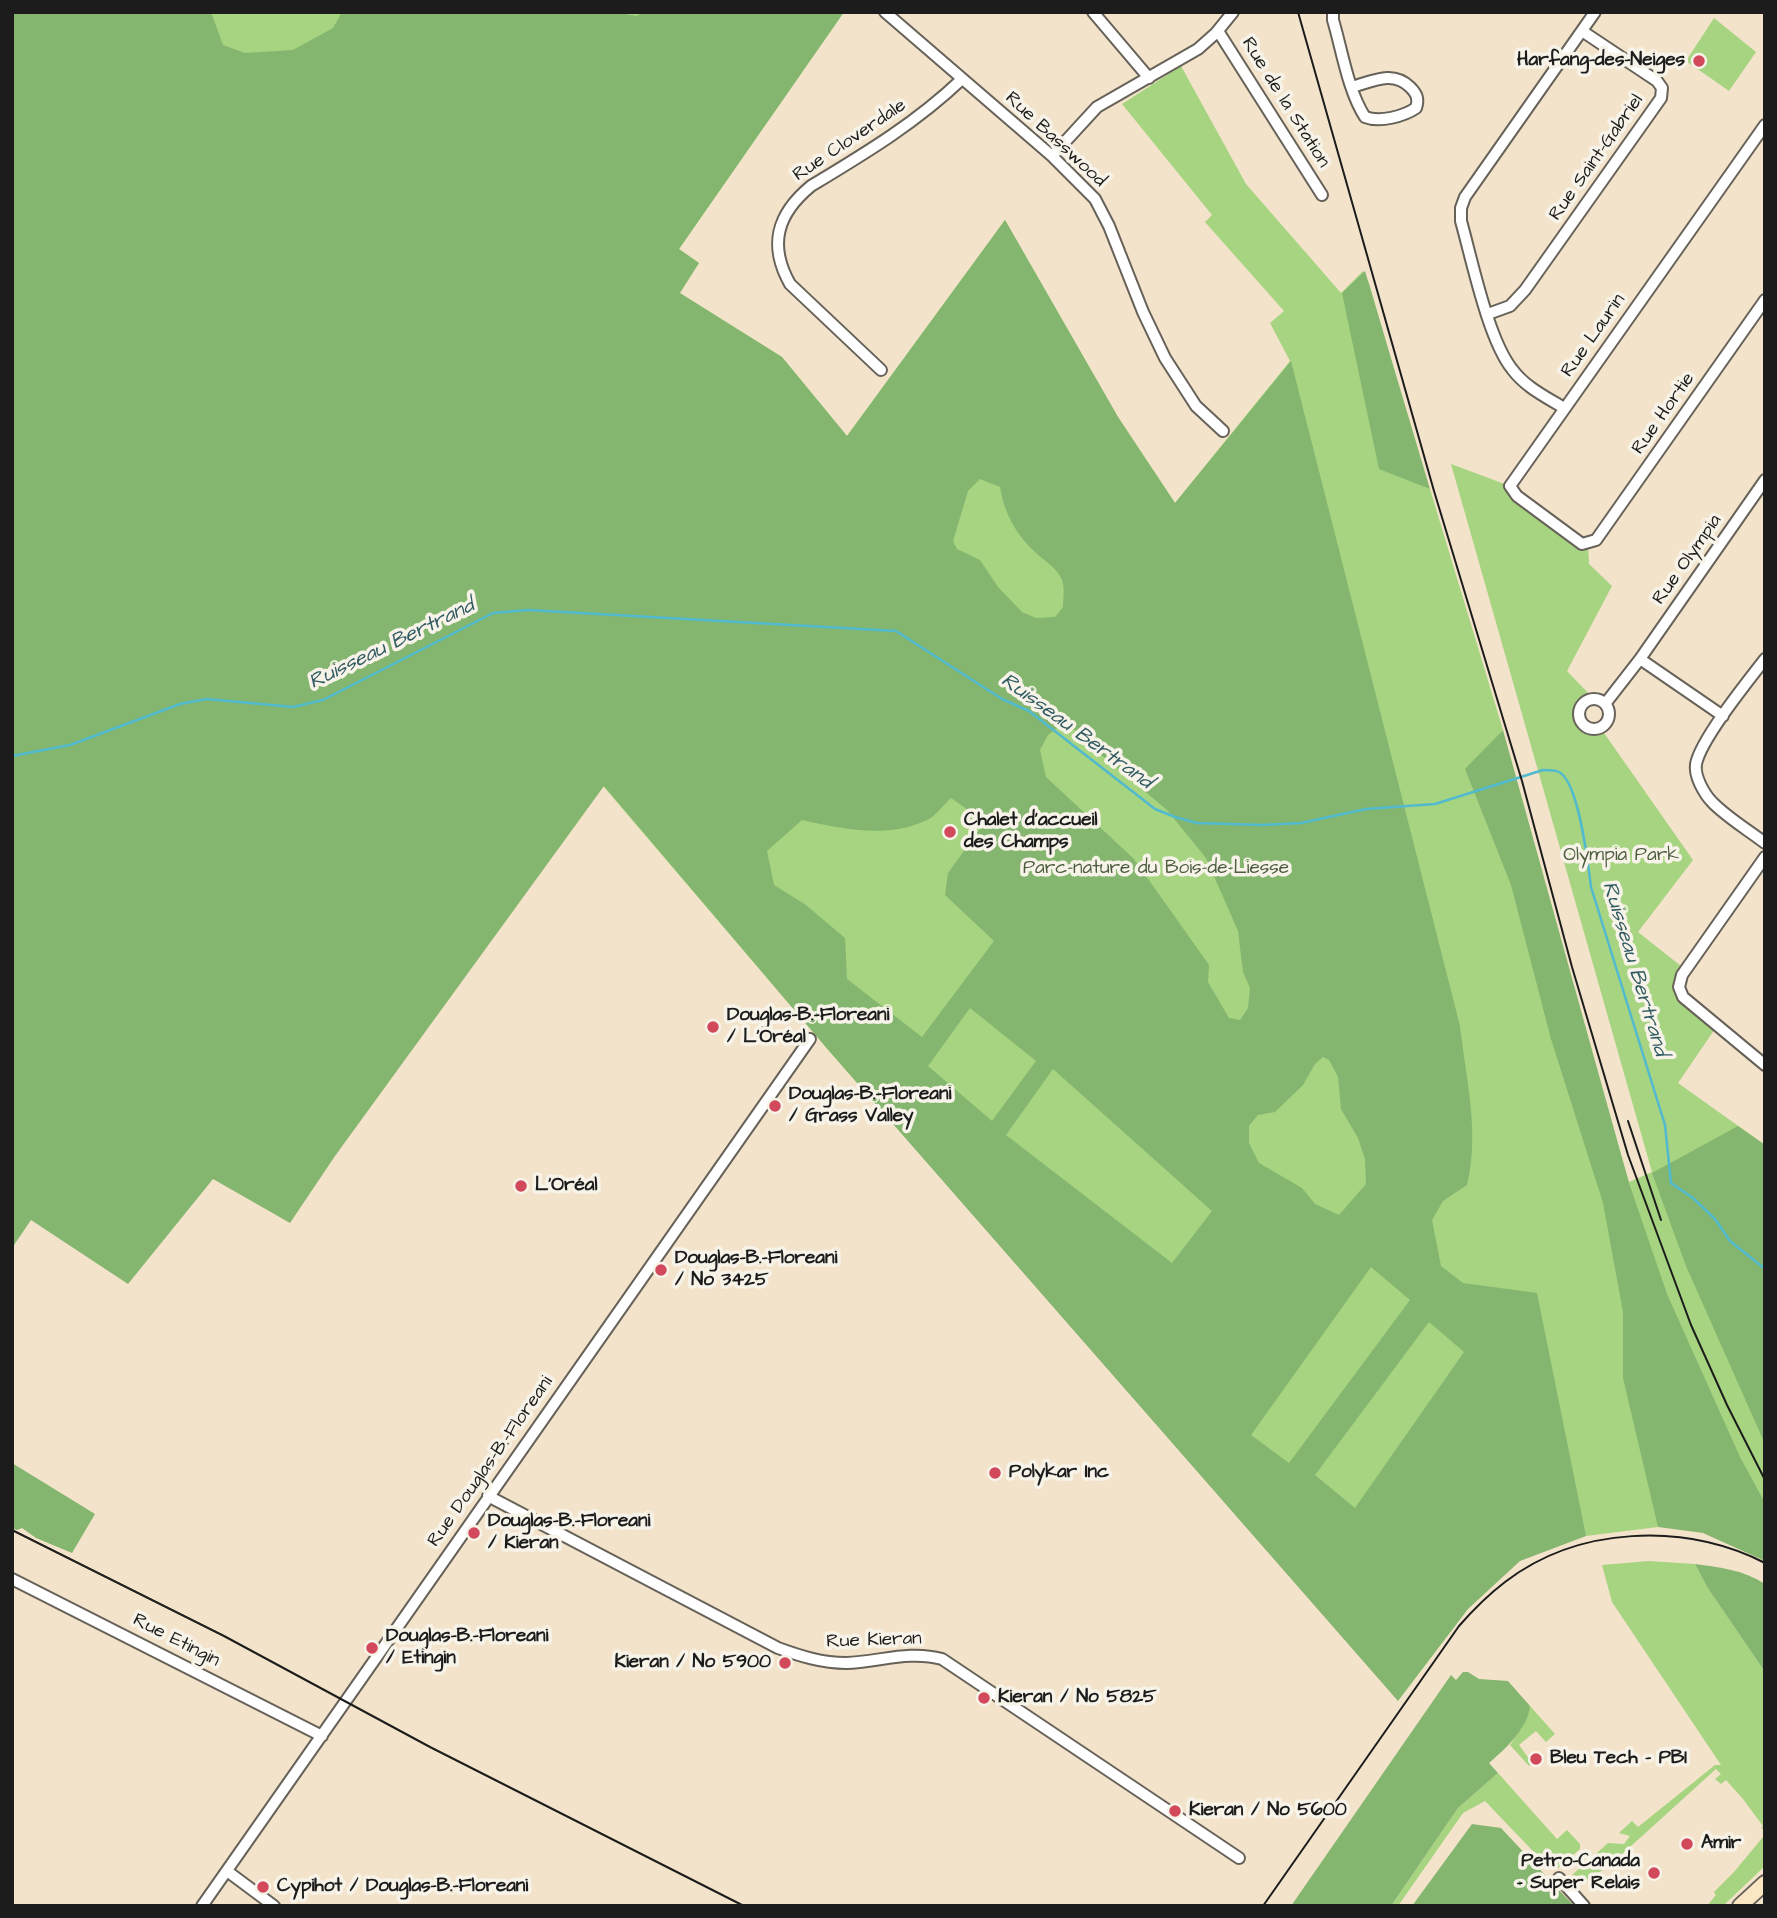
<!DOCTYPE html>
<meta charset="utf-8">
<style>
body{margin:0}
#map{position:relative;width:1777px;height:1918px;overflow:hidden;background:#f3e3ca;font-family:"Architects Daughter",sans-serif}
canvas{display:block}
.frame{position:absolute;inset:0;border:14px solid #1c1c1c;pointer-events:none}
</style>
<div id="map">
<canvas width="1777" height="1918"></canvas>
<div class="frame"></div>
</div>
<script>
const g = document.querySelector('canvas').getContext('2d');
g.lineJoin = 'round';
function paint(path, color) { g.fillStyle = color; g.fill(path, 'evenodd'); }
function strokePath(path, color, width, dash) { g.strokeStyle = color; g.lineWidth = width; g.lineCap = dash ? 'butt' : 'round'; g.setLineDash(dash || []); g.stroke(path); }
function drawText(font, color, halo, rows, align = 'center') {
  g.font = font + ' "Architects Daughter",sans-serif'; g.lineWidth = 7; g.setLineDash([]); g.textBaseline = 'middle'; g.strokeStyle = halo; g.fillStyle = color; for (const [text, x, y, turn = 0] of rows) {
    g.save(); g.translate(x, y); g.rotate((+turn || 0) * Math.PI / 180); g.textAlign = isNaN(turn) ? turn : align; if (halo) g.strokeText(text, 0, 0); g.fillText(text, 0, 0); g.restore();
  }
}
const green = new Path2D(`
 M12 12H844L679 249 699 263 679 293 782 357 847 436 1005 220 1118 417 1175 503 1290 361 1270 323 1284 311 1205 222 1212 215 1122 104 1181 66 1246 184 1341 293 1363 271 1369 283 1428 488 1430 489 1503 730 1499 734 1629 1182 1652 1172 1451 464 1510 486 1588 544 1589 564 1612 586 1567 671 1594 699C1559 707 1595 750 1609 716L1604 733 1693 860 1638 932 1686 970 1679 987 1717 1026 1678 1083 1765 1145V1557L1706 1530 1658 1524V1527L1586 1536 1585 1533 1520 1557 1467 1598 1395 1693 830 1052 603 786Z
 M1714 18 1756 52 1729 91 1686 61Z
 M1649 1561 1695 1564 1707 1587 1765 1672V1830L1761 1828 1763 1826 1743 1799 1726 1780 1721 1784 1715 1779 1721 1774 1716 1769 1608 1867 1579 1884 1572 1878V1875L1608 1843 1624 1844 1630 1836 1619 1833 1632 1821 1638 1827 1715 1765H1721L1612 1602 1602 1565Z
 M1530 1706 1555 1734 1546 1742 1536 1731 1519 1745 1532 1763 1529 1766 1510 1745 1522 1728Z
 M1498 1773 1557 1839 1567 1830 1580 1844V1849L1557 1869H1550L1485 1801 1463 1813 1398 1906H1391L1458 1808Z
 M1763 1837 1765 1838V1866L1723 1906H1707L1716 1895 1714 1892 1734 1872Z`);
const forest = new Path2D(`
 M12 12H211L223 45 245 53 293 50 333 28 342 12H612L637 16 643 12H844L679 249 699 263 680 293 782 357 847 436 1005 220 1118 417 1175 503 1291 361 1460 1026C1466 1079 1480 1133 1467 1185L1443 1201 1432 1220 1441 1266 1463 1283 1537 1293 1586 1536 1520 1561 1468 1609 1398 1701 830 1052 604 786 335 1156 290 1223 213 1179 128 1284 31 1220 12 1248ZM980 479 1000 487C1004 513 1016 535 1036 553 1045 561 1057 568 1062 580 1065 588 1063 599 1063 607L1055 617 1036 618 1022 612 998 587 980 560 957 549 953 541 968 491ZM1059 726 1077 731 1093 748 1167 810 1206 858 1238 931 1243 972 1250 988 1248 1008 1240 1020 1229 1018 1208 982 1209 965 1134 859 1046 777 1040 750 1048 735ZM951 798 985 822 948 873 945 895 994 941 922 1037 847 979 845 938 806 905 774 885 767 851 802 820C843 829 887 839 927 820 936 816 944 804 951 798ZM970 1008 1036 1061 992 1121 928 1066ZM1323 1057 1329 1060 1338 1077 1341 1109 1358 1138 1365 1159 1366 1184 1339 1215 1315 1204 1302 1188 1259 1163 1249 1143V1126L1258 1115 1275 1112 1303 1085 1315 1064ZM1053 1069 1212 1211 1172 1263 1006 1135ZM1371 1267 1410 1300 1289 1463 1251 1435ZM1429 1322 1464 1352 1355 1508 1315 1475Z
 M1365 271 1430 489 1379 469 1342 293Z
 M1503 730 1629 1183 1667 1294 1740 1457 1765 1503V1561L1703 1533 1658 1527 1623 1378V1312L1603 1203 1551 1039 1511 885 1465 769Z
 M1738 1126 1765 1145V1444L1686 1266 1652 1173Z
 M12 1463 95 1514 72 1553 36 1538 22 1528 17 1530 12 1528Z
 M1695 1564C1719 1567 1744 1570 1765 1584V1672L1707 1587Z
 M1463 1672H1468L1479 1679 1508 1681 1530 1706C1527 1730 1506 1748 1489 1763L1498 1773 1458 1808 1391 1906H1291L1451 1675 1456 1680Z
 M1472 1824 1501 1828 1574 1906H1412Z`);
const stream = new Path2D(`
 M12 756 70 745 180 704 207 699 293 707 323 700 493 613 528 610 896 631 1002 699 1029 711 1155 809 1175 817 1197 823 1262 825 1301 823 1366 809 1435 804 1543 770C1547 770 1555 770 1559 772 1579 782 1588 864 1591 887L1665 1125 1671 1183 1693 1198 1715 1219 1730 1241 1765 1269`);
const minor = new Path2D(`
 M885 12 1052 156 1095 199 1109 226 1143 312 1165 358 1196 406 1223 431
 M1093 12 1149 78
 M1333 12V20C1342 50 1348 91 1365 117 1380 123 1404 116 1416 108 1419 99 1417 94 1410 87 1393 70 1373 81 1352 87
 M1218 31 1322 195
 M1765 125 1510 486 1517 496 1582 544 1596 540 1765 300
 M1052 156 1097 107 1198 49 1216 33 1233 12
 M1488 314 1510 306 1525 290 1661 98 1662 88 1657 81 1582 31
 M881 370 790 284C768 245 777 214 811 186 864 154 916 123 962 79
 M1564 408C1546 397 1525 387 1512 369 1488 339 1472 260 1461 221V208L1465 197 1595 12
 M1640 659 1723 716
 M1765 659C1748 681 1701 739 1696 764 1694 776 1704 794 1713 803 1728 818 1748 830 1765 843
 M1579 714a15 15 0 1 1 30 0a15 15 0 1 1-30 0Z
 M1605 704 1640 659 1765 480
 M1765 857 1682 975 1679 987 1683 997 1765 1065
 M488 1496 778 1648C800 1656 822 1663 846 1663 879 1662 909 1650 942 1659L1239 1858
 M12 1579 322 1736
 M227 1871 274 1906
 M1559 1878 1584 1906
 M202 1906C405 1617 607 1328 810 1039`);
const secondary = new Path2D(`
 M1740 1906 1765 1883`);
const tram = new Path2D(`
 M1298 12 1434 491 1522 781 1572 967 1628 1155 1691 1325 1727 1405 1765 1480
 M1628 1121 1661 1220
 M12 1530 224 1636 430 1747 744 1906
 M1263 1906 1459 1626C1473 1610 1488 1595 1505 1582 1578 1526 1684 1522 1765 1563`);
const markers = [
 [1699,61,7,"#d1495b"],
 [950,832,7,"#d1495b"],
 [713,1027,7,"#d1495b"],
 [775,1106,7,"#d1495b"],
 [521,1186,7,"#d1495b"],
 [661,1270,7,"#d1495b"],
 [995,1473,7,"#d1495b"],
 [474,1533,7,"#d1495b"],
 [372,1648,7,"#d1495b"],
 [785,1663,7,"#d1495b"],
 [984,1698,7,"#d1495b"],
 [1536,1759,7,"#d1495b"],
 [1175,1811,7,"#d1495b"],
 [1687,1844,7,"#d1495b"],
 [1654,1873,7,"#d1495b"],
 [263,1887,7,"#d1495b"]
];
const poiNames = [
 ["Harfang-des-Neiges",1685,61,"right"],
 ["Chalet d'accueil",964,821],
 ["des Champs",964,843],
 ["Douglas-B.-Floreani",727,1016],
 ["/ L'Oréal",727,1038],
 ["Douglas-B.-Floreani",789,1095],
 ["/ Grass Valley",789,1117],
 ["L'Oréal",535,1186],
 ["Douglas-B.-Floreani",675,1259],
 ["/ No 3425",675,1281],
 ["Polykar Inc",1009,1473],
 ["Douglas-B.-Floreani",488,1522],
 ["/ Kieran",488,1544],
 ["Douglas-B.-Floreani",386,1637],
 ["/ Etingin",386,1659],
 ["Kieran / No 5900",771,1663,"right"],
 ["Kieran / No 5825",998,1698],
 ["Bleu Tech - PBI",1550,1759],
 ["Kieran / No 5600",1189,1811],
 ["Amir",1701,1844],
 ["Petro-Canada",1640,1862,"right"],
 ["- Super Relais",1640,1884,"right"],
 ["Cypihot / Douglas-B.-Floreani",277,1887]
];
const streetNames = [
 ["Rue de la Station",1285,103,58],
 ["Rue Basswood",1055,140,43],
 ["Rue Cloverdale",850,141,-34],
 ["Rue Saint-Gabriel",1597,158,-55],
 ["Rue Laurin",1594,336,-55],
 ["Rue Hortie",1664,414,-55],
 ["Rue Olympia",1688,560,-55],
 ["Rue Douglas-B.-Floreani",491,1462,-55],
 ["Rue Etingin",176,1641,27],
 ["Rue Kieran",874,1641,-2]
];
const parkNames = [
 ["Olympia Park",1621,856],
 ["Parc-nature du Bois-de-Liesse",1156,869]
];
const waterNames = [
 ["Ruisseau Bertrand",392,645,-26],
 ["Ruisseau Bertrand",1076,732,36],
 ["Ruisseau Bertrand",1634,969,73]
];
paint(green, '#a6d481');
paint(forest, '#84b66f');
strokePath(stream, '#51bace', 2.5);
strokePath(minor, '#676259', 14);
strokePath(secondary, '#676259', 18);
strokePath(minor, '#fff', 10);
strokePath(secondary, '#fbe6c4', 14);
strokePath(tram, '#1c1c1c', 2);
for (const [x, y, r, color] of markers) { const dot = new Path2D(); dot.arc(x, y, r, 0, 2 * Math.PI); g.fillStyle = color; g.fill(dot); strokePath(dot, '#f7f3e8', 2.5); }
drawText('bold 19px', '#1c1c1c', '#f7f3e8', poiNames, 'left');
drawText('19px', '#1c1c1c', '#f7f3e8', streetNames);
drawText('19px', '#4c5c3f', '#f7f3e8', parkNames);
drawText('italic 21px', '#315b63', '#f7f3e8', waterNames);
</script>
